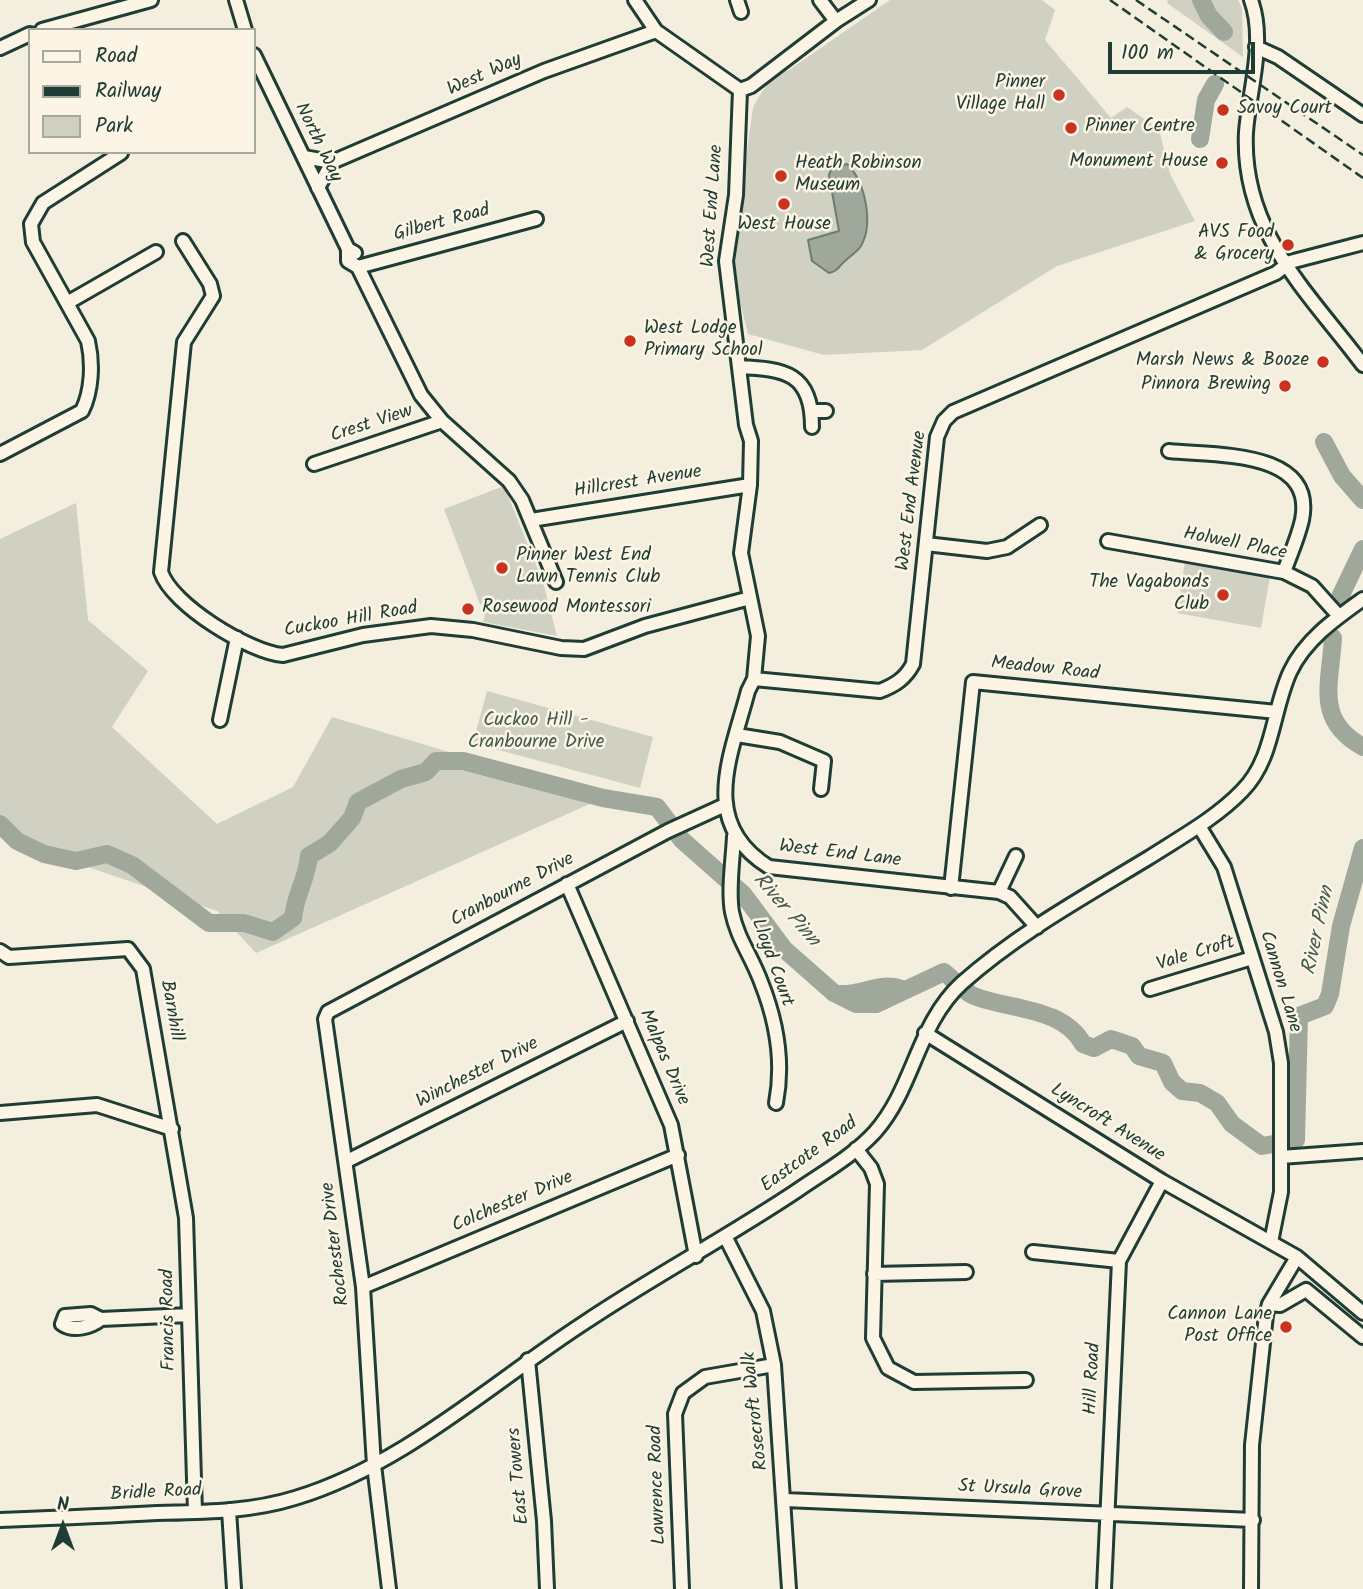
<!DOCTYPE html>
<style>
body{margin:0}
#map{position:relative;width:1363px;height:1589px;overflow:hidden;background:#f3eede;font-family:Kalam,sans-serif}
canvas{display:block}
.legend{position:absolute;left:28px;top:28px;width:228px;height:126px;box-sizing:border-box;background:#fcf5e5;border:2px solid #a4ab9e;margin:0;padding:9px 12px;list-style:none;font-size:21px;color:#1f3d34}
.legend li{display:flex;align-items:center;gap:14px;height:35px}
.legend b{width:35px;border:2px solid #a4ab9e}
.north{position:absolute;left:28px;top:1491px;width:70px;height:70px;-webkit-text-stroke:5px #fcf5e5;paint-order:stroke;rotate:0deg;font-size:19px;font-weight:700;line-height:28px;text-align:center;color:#1f3d34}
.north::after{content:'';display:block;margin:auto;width:24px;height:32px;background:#1f3d34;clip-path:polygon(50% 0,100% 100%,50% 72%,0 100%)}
.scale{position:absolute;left:1108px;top:42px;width:147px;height:32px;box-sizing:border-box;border:4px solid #1f3d34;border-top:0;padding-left:9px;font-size:21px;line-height:24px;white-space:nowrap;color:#1f3d34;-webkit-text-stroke:5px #fcf5e5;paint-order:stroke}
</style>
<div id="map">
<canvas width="1363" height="1589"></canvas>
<ul class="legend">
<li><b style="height:9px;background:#fcf5e5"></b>Road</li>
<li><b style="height:9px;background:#1f3d34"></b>Railway</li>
<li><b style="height:19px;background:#d0d1c2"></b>Park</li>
</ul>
<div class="north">N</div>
<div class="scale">100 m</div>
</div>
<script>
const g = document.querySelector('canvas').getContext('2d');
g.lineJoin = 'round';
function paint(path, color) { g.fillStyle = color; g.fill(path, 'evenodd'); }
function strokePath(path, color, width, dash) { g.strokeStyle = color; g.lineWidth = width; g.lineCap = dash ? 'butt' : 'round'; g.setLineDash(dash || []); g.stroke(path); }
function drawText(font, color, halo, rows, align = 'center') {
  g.font = font + ' Kalam,sans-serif'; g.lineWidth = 5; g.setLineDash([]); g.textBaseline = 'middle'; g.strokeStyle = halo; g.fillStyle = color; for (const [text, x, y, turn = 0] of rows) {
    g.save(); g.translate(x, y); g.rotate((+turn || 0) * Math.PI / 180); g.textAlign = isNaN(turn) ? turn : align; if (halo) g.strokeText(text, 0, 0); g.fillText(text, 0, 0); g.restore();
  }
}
const green = new Path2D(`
 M890 0H1042L1055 10 1045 40 1111 118 1127 107 1159 129 1170 174 1195 221 1057 266 922 350 824 355 748 334 734 277 733 249 753 108C761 91 771 77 789 70Z
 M1168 0H1238L1242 8 1243 57 1167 3Z
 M504 486 543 582 557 636 483 622 487 606 480 604 444 509Z
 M76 503 88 620 148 671 112 727 217 824 293 787 332 717 603 798 256 953 217 911 0 837V539Z
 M1185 562 1270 576 1261 628 1177 613Z
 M487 691 653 737 640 788 473 743Z`);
const water = new Path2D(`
 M847 164C865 181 874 223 861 246 857 252 850 256 845 261 838 267 838 271 829 273L812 261 808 240 839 231 829 175 831 169Z`);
const river = new Path2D(`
 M1201 0 1209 16 1224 32
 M1200 139 1206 100 1215 84
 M1324 442 1342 476 1363 500
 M1341 595 1363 549
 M1333 638C1330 686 1315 720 1363 747
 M0 824 17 841 44 854 76 861 107 854 132 865 209 923H244L273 932 293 918C295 895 307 879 309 856L330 843 352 818 358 802 401 779 426 772 436 761H463L603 798 657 807 682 840 743 894 784 949 834 993 856 1004H876L944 972C953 979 964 992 974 996 1009 1010 1063 1007 1083 1044L1094 1048 1111 1039 1132 1046 1139 1056 1163 1063 1172 1082 1182 1091 1200 1093 1217 1103 1232 1124 1262 1146 1296 1140 1299 1016 1325 1006 1330 994 1341 926 1363 848
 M841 994C864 995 880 981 902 989`);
const minor = new Path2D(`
 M236 0 245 30
 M635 0 656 31 740 90 736 195 726 261 746 425 751 441 750 485 741 553 758 636 754 679 748 691C731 756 698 823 769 867L999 892 1010 897 1037 927
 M737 0 741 12
 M820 0 836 21
 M1251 0C1266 41 1249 91 1246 132 1241 232 1309 293 1363 365
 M42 30 151 0
 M1256 47 1278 57 1363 115
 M0 48 30 34
 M254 55 348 249 355 253
 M740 90 751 86 836 21 869 0
 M304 157 332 162 544 71 656 31
 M318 188 332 162
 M183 241 210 284 213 296 184 342 161 572C172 605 249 652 283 655L363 635 431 626 473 630 561 648 584 649 645 626 750 598
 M348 249V261L358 267 421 395 442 421 509 481 522 500 556 582
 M358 267 536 219
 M67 303 156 252
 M739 367C785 369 812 373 812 427
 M812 411H826
 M1169 451C1214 456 1316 449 1302 520 1298 538 1290 555 1284 572
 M0 454 82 411C92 391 93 363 88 341L33 242 31 224 43 203 121 153
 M314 464 442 421
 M531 520 750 485
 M1108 541 1284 572 1312 586 1339 616
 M926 544 987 551 1007 547 1040 525
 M754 679 880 691C895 685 905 679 913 664L937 437 944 421 953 412 1276 273 1290 262 1363 243
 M220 720 237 638
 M737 735 780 742 824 761 821 789
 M1199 826 1224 867 1276 1032 1281 1063V1192L1271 1242
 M734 836C733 860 728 889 732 912 737 938 752 957 761 982 777 1022 784 1061 776 1103
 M567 884 671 1125 696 1256
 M951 888 973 682 1277 712
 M999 892 1016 856
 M0 951 9 957 128 949 143 969 186 1218 195 1512
 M1150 989 1252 958
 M925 1033 1162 1181 1297 1257 1363 1313
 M0 1113 97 1105 172 1129
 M856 1149 871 1168 877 1184 873 1338 888 1368 914 1382 1026 1380
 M1281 1157 1363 1151
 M347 1161 627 1021
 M726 1238 763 1311 774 1365 789 1589
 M1033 1252 1119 1261
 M874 1274 966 1272
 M363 1287 678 1155
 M1269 1304 1280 1305 1306 1290 1363 1337
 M101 1319 91 1314 65 1316 62 1324C73 1332 91 1327 101 1319L189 1315
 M528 1360 544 1521 547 1589
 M785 1500 1253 1520
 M229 1510 234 1589
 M0 1520C52 1518 104 1516 157 1513 203 1512 250 1512 295 1498 404 1465 490 1384 584 1323 654 1276 728 1237 798 1190 824 1172 853 1156 875 1132 914 1088 917 1024 962 983 1018 933 1086 896 1150 857 1181 837 1216 818 1242 791 1274 759 1272 711 1290 672 1305 640 1335 619 1363 599
 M389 1589 374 1465 363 1287 325 1019 328 1012 668 831 725 805
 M682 1589 675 1414 683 1393 705 1377 774 1365
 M1104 1589 1119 1261 1162 1181
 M1251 1589 1252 1445 1266 1315 1269 1304 1297 1257`);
const rail = new Path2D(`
 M1110 0 1363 178
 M1136 0 1363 155`);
const markers = [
 [1059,95,7,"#c8321e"],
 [1223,110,7,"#c8321e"],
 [1071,128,7,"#c8321e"],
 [1222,163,7,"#c8321e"],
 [781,176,7,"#c8321e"],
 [784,204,7,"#c8321e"],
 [1288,245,7,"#c8321e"],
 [630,341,7,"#c8321e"],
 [1323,362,7,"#c8321e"],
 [1285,386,7,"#c8321e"],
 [502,568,7,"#c8321e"],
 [1223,595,7,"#c8321e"],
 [468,609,7,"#c8321e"],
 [1286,1327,7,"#c8321e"]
];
const streetNames = [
 ["West Way",485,76,-24],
 ["North Way",317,143,64],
 ["West End Lane",714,206,-86],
 ["Gilbert Road",442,224,-15],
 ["Crest View",372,425,-18],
 ["Hillcrest Avenue",638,483,-9],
 ["West End Avenue",913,501,-83],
 ["Holwell Place",1235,545,11],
 ["Cuckoo Hill Road",351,621,-10],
 ["Meadow Road",1045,670,6],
 ["West End Lane",840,855,7],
 ["Cranbourne Drive",513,891,-28],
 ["Vale Croft",1196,955,-17],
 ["Lloyd Court",771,963,70],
 ["Cannon Lane",1279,982,73],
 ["Barnhill",170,1011,80],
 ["Malpas Drive",663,1058,67],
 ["Winchester Drive",478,1074,-27],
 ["Lyncroft Avenue",1107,1124,32],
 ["Eastcote Road",810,1156,-36],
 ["Colchester Drive",513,1203,-23],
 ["Rochester Drive",337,1244,-97],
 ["Francis Road",170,1320,-91],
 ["Hill Road",1094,1379,-87],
 ["Rosecroft Walk",757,1411,-96],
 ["East Towers",520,1476,-95],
 ["Lawrence Road",659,1485,-92],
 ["St Ursula Grove",1020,1491,3],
 ["Bridle Road",156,1494,-3]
];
const poiNames = [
 ["Pinner",1045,84],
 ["Village Hall",1045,106],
 ["Savoy Court",1237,110,"left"],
 ["Pinner Centre",1085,128,"left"],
 ["Monument House",1208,163],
 ["Heath Robinson",795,165,"left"],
 ["Museum",795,187,"left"],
 ["West House",784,226,"center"],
 ["AVS Food",1274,234],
 ["& Grocery",1274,256],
 ["West Lodge",644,330,"left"],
 ["Primary School",644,352,"left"],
 ["Marsh News & Booze",1309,362],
 ["Pinnora Brewing",1271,386],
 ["Pinner West End",516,557,"left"],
 ["Lawn Tennis Club",516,579,"left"],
 ["The Vagabonds",1209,584],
 ["Club",1209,606],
 ["Rosewood Montessori",482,609,"left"],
 ["Cannon Lane",1272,1316],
 ["Post Office",1272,1338]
];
const parkNames = [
 ["Cuckoo Hill -",536,722],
 ["Cranbourne Drive",536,744]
];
const waterNames = [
 ["River Pinn",785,911,49],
 ["River Pinn",1320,931,-78]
];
paint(green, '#d0d1c2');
paint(water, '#a0a89b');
strokePath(water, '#6c7d72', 2);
strokePath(river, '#a0a89b', 18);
strokePath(minor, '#1f3d34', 18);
strokePath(minor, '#fcf5e5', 12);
strokePath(rail, '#1f3d34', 2.5, [10, 5]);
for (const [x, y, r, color] of markers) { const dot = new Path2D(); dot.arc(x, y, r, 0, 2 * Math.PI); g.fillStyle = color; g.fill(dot); strokePath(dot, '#fcf5e5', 2.5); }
drawText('19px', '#1f3d34', '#fcf5e5', streetNames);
drawText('19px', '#1f3d34', '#fcf5e5', poiNames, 'right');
drawText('19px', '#425b50', '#fcf5e5', parkNames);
drawText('italic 21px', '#465d53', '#fcf5e5', waterNames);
</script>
